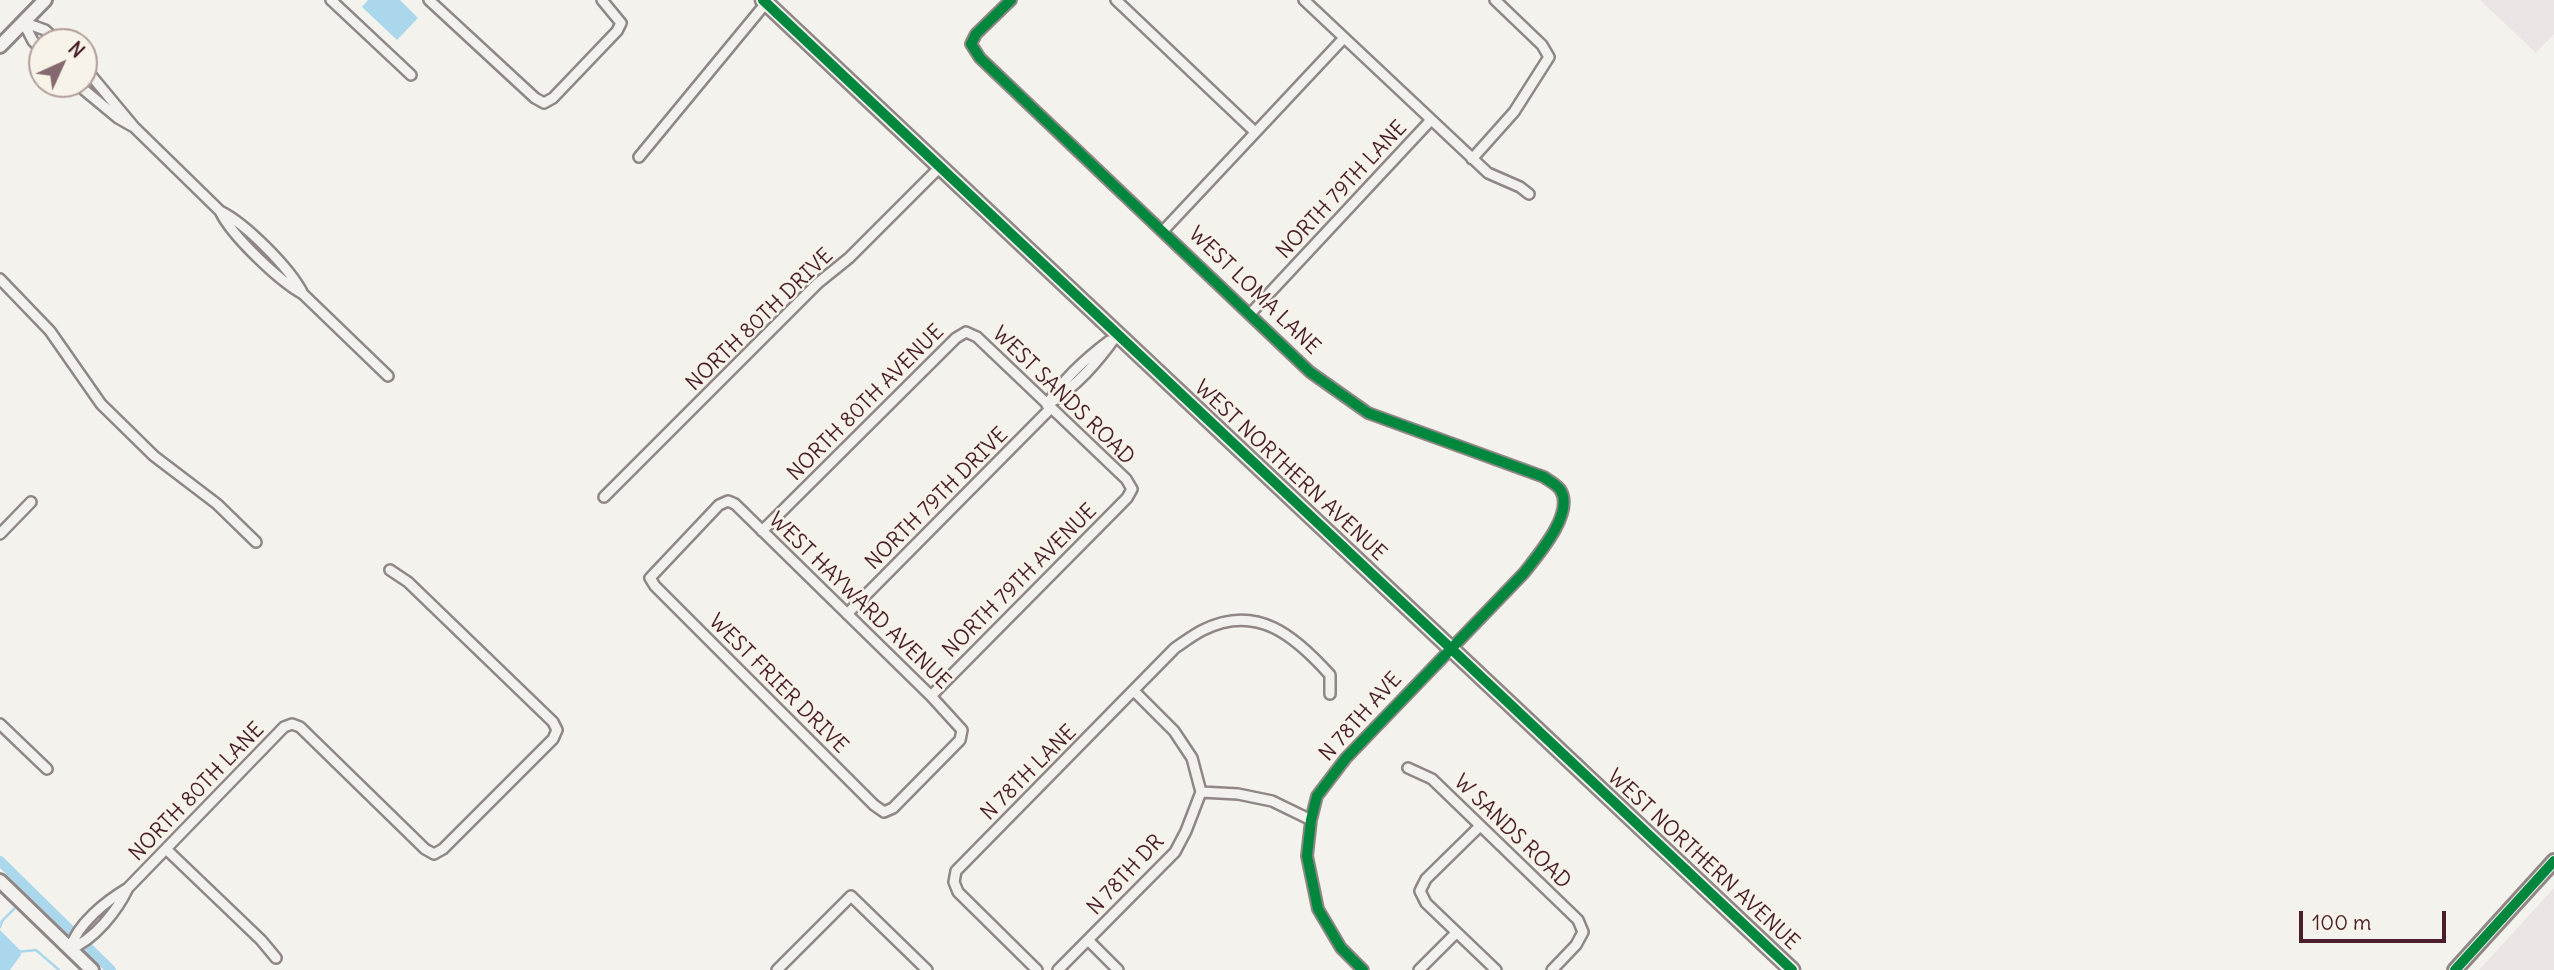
<!DOCTYPE html>
<style>
body{margin:0}
#map{position:relative;width:2554px;height:970px;overflow:hidden;background:#f4f2ec;font-family:Delius,sans-serif}
canvas{display:block}
.north{position:absolute;left:28px;top:28px;width:70px;height:70px;box-sizing:border-box;background:#f7f3e8;border:2px solid #b29e9c;border-radius:50%;rotate:45deg;font-size:19px;font-weight:700;line-height:28px;text-align:center;color:#4a1f2b}
.north::after{content:'';display:block;margin:auto;width:24px;height:32px;background:#86696f;clip-path:polygon(50% 0,100% 100%,50% 72%,0 100%)}
.scale{position:absolute;left:2299px;top:911px;width:147px;height:32px;box-sizing:border-box;border:4px solid #4a1f2b;border-top:0;padding-left:9px;font-size:21px;line-height:24px;white-space:nowrap;color:#4a1f2b;-webkit-text-stroke:5px #f7f3e8;paint-order:stroke}
</style>
<div id="map">
<canvas width="2554" height="970"></canvas>
<div class="north">N</div>
<div class="scale">100 m</div>
</div>
<script>
const g = document.querySelector('canvas').getContext('2d');
g.lineJoin = 'round';
function paint(path, color) { g.fillStyle = color; g.fill(path, 'evenodd'); }
function strokePath(path, color, width, dash) { g.strokeStyle = color; g.lineWidth = width; g.lineCap = dash ? 'butt' : 'round'; g.setLineDash(dash || []); g.stroke(path); }
function drawText(font, color, halo, rows, align = 'center') {
  g.font = font + ' Delius,sans-serif'; g.lineWidth = 5; g.setLineDash([]); g.textBaseline = 'middle'; g.strokeStyle = halo; g.fillStyle = color; for (const [text, x, y, turn = 0] of rows) {
    g.save(); g.translate(x, y); g.rotate((+turn || 0) * Math.PI / 180); g.textAlign = isNaN(turn) ? turn : align; if (halo) g.strokeText(text, 0, 0); g.fillText(text, 0, 0); g.restore();
  }
}
const built = new Path2D(`
 M2480 0H2554V34L2536 53Z
 M2554 888V970H2479Z`);
const water = new Path2D(`
 M368 0H400L418 18 397 40 362 7Z
 M0 930 20 950 21 955 10 970H0Z`);
const stream = new Path2D(`
 M0 927 2 921 14 909
 M17 952 36 950 59 970`);
const canal = new Path2D(`
 M0 861 111 970`);
const street = new Path2D(`
 M331 0 411 75
 M429 0 535 98 544 103 553 98 617 31 621 23 602 0
 M1011 0 976 34 971 44 980 58 1310 372 1368 413 1544 477C1549 481 1558 485 1561 491 1574 514 1538 555 1524 573L1346 758 1317 796 1311 820 1307 856 1318 909 1341 948 1363 970
 M1116 0 1255 132
 M1304 0 1488 173 1520 187 1529 194
 M23 22 45 30 58 42
 M23 22 33 41 42 50
 M84 67 134 127 220 211C245 223 290 268 303 294
 M77 84 118 118 132 126
 M639 157 766 3
 M1472 159 1514 112 1549 57 1542 45 1495 0
 M220 211C231 235 279 281 303 294L388 376
 M1163 231 1344 38
 M0 279 50 331 101 404 154 456 217 504 256 542
 M1250 314 1431 120
 M1048 403C1064 378 1085 359 1109 341
 M1047 405C1077 386 1097 363 1117 335
 M604 497 818 283 849 258 940 167
 M728 501 735 504 931 696 962 730 960 740 893 808 884 812 874 805 655 586 650 578 719 505Z
 M762 531 956 338 966 332 977 337 1126 479 1132 489 1127 498 931 696
 M0 534 31 502
 M847 614 1051 408
 M1134 691 1174 731 1192 758 1201 792
 M0 724 47 769
 M1408 768 1432 779 1578 920 1583 932 1576 945 1552 970
 M1201 792 1238 794 1272 801 1311 820
 M1480 826 1426 879 1420 891 1426 903 1496 970
 M166 849 261 940 276 958
 M1088 940 1118 970
 M70 949C77 924 106 901 128 888L284 727 292 724 300 727 425 849 434 854 443 849 553 739 557 730 553 722 408 582 390 570
 M70 949C94 940 117 911 128 888
 M777 970 851 896 927 970
 M1037 970 958 892 954 882 956 871 1175 648C1184 642 1193 635 1203 630 1257 603 1295 636 1330 675V694
 M1058 970 1175 852 1186 831 1201 792
 M1419 970 1456 933`);
const secondary = new Path2D(`
 M0 46 45 0
 M0 881 92 970
 M2455 970 2554 861`);
const primary = new Path2D(`
 M763 0 1792 970`);
const cycleway = new Path2D(`
 M763 0 1792 970
 M1011 0 976 34 971 44 980 58 1310 372 1368 413 1544 477C1549 481 1558 485 1561 491 1574 514 1538 555 1524 573L1346 758 1317 796 1311 820 1307 856 1318 909 1341 948 1363 970
 M2455 970 2554 861`);
const streetNames = [
 ["NORTH 79TH LANE",1342,190,-47],
 ["WEST LOMA LANE",1254,291,44],
 ["NORTH 80TH DRIVE",760,320,-44],
 ["WEST SANDS ROAD",1063,396,44],
 ["NORTH 80TH AVENUE",866,403,-45],
 ["WEST NORTHERN AVENUE",1290,471,43],
 ["NORTH 79TH DRIVE",937,499,-45],
 ["NORTH 79TH AVENUE",1020,581,-45],
 ["WEST HAYWARD AVENUE",859,601,44],
 ["WEST FRIER DRIVE",778,684,45],
 ["N 78TH AVE",1361,717,-48],
 ["N 78TH LANE",1029,773,-45],
 ["NORTH 80TH LANE",197,792,-46],
 ["W SANDS ROAD",1512,832,44],
 ["WEST NORTHERN AVENUE",1703,860,43],
 ["N 78TH DR",1126,875,-47]
];
paint(built, '#eae4e4');
paint(water, '#abd7ed');
strokePath(stream, '#abd7ed', 2.5);
strokePath(canal, '#abd7ed', 10);
strokePath(street, '#8f8685', 14);
strokePath(secondary, '#8f8685', 18);
strokePath(primary, '#8f8685', 19);
strokePath(street, '#f2f1ed', 9);
strokePath(secondary, '#f2f1ed', 12);
strokePath(primary, '#f2f1ed', 14);
strokePath(cycleway, '#00873e', 10);
drawText('21px', '#4a1f2b', '#f7f3e8', streetNames);
</script>
